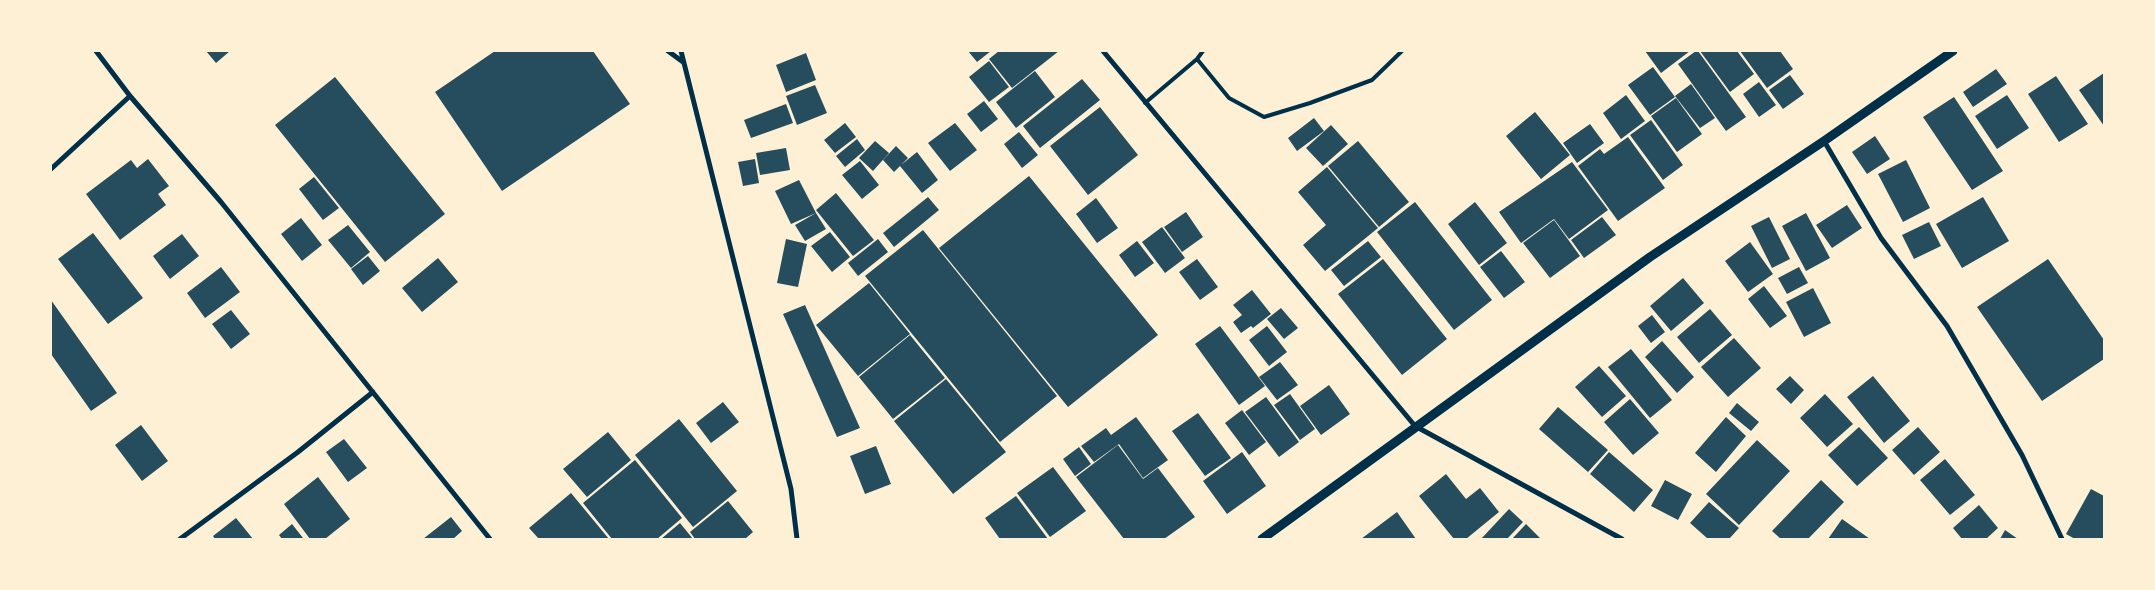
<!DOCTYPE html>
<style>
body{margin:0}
#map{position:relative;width:2155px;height:590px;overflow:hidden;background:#fdf0d5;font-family:Raleway,sans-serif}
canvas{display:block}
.frame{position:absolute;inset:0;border:52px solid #fdf0d5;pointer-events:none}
</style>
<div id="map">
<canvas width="2155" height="590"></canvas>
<div class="frame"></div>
</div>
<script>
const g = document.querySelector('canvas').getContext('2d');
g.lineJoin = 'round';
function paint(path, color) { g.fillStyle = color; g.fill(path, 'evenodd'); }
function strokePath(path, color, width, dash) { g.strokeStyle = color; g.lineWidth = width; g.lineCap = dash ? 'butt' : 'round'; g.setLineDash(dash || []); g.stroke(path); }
const building = new Path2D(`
 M206 51H230L216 63Z
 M495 51H593L630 104 502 191 435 92Z
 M968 51H991L977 62Z
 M999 51H1059L1012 88 989 59Z
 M1645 51H1690L1661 73Z
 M1696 51H1698L1746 117 1726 131 1678 64Z
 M1700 51H1737L1754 74 1730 92Z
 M1740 51H1780L1793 69 1767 88Z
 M806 53 816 80 786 92 776 65Z
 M989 61 1009 87 989 102 969 77Z
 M1653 67 1675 97 1650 115 1628 85Z
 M1996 69 2007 84 1973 107 1963 92Z
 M1035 71 1055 97 1016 128 996 102Z
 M2104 73V126L2079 90Z
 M1790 75 1804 94 1783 109 1769 90Z
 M2056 76 2088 124 2059 142 2028 94Z
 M335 77 445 214 385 262 275 125Z
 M1082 79 1100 100 1040 148 1023 126Z
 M1759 82 1776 105 1759 117 1743 94Z
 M1691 84 1715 118 1700 128 1675 96Z
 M815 85 827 113 797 125 786 96Z
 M1626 95 1645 121 1621 139 1603 113Z
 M2007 95 2029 128 1997 149 1975 116Z
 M1954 97 2003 171 1972 190 1923 117Z
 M1676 98 1702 134 1677 152 1651 116Z
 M984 101 998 119 981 132 967 114Z
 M786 104 793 123 751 138 744 120Z
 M1100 107 1138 155 1088 195 1050 146Z
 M1535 112 1570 155 1541 179 1506 136Z
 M1314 118 1324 131 1297 151 1288 138Z
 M1651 120 1683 165 1663 180 1630 135Z
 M845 123 856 137 835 153 824 140Z
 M955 123 977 150 950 171 928 143Z
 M1590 124 1604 143 1577 163 1563 143Z
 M1331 125 1348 144 1323 166 1306 148Z
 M1019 132 1038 155 1022 168 1004 144Z
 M1875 136 1890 159 1867 174 1852 152Z
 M1628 137 1665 188 1618 221 1578 166 1600 149 1604 154Z
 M857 139 865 150 845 167 836 156Z
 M875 141 889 153 873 171 859 158Z
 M1358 141 1409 202 1379 227 1328 166Z
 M896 146 908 158 901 165 917 152 938 180 922 193 900 166 894 172 883 160Z
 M786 148 790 170 760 175 756 153Z
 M148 159 169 186 158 194 166 205 120 240 86 194 131 160 137 168Z
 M755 159 759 183 743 186 738 162Z
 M1906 160 1930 208 1903 222 1878 174Z
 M860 161 879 185 862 199 842 175Z
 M1572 162 1608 210 1569 239 1554 219 1521 243 1499 212Z
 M1327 167 1378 228 1325 271 1303 245 1326 225 1298 192Z
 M1029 176 1158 335 1068 407 939 248Z
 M314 177 339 208 323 220 299 189Z
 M799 180 816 213 791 224 775 191Z
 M836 193 874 240 853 256 816 210Z
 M928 197 939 210 894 247 883 233Z
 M1983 197 2009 241 1962 268 1936 224Z
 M1096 198 1118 228 1097 243 1076 214Z
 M1415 202 1492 300 1454 330 1377 232Z
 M1475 202 1507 243 1479 265 1448 224Z
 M1847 205 1862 228 1832 248 1816 225Z
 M1186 212 1203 237 1182 252 1164 227Z
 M816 213 826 229 805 241 795 225Z
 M1806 213 1830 258 1806 271 1782 226Z
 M1602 217 1616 235 1584 258 1571 240Z
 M1769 217 1790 259 1772 268 1751 226Z
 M301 218 322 245 302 261 281 234Z
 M1554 220 1580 256 1550 278 1523 243Z
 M1929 222 1941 246 1914 259 1902 235Z
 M348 225 370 252 351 268 328 240Z
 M1162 227 1185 258 1165 273 1142 242Z
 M923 230 1057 396 1000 442 865 276Z
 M830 232 850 257 832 272 811 246Z
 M93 233 143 298 108 324 58 259Z
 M182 234 199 256 170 279 153 256Z
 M786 239 807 244 798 287 777 283Z
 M878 239 888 252 858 276 848 263Z
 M1137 241 1154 263 1135 277 1119 255Z
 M1368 241 1381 257 1344 286 1331 270Z
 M1750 242 1773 274 1748 292 1725 261Z
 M1501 251 1525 282 1504 298 1480 267Z
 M368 256 380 271 363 285 351 269Z
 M438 258 458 282 422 312 402 288Z
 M1197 259 1218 287 1200 300 1179 272Z
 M1383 259 1447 339 1402 375 1338 294Z
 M2048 259 2104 340V359L2042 401 1977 307Z
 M221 267 240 292 205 318 187 293Z
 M1799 267 1808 283 1787 294 1778 278Z
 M1683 278 1704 303 1671 331 1650 306Z
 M869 283 910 334 858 376 816 325Z
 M1764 286 1787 316 1770 328 1748 299Z
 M1813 288 1831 323 1804 337 1786 302Z
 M1252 290 1271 314 1253 328 1251 326 1241 333 1233 322 1242 315 1233 305Z
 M51 300 117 393 91 411 51 354Z
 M805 305 860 428 837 437 783 314Z
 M1281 308 1298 328 1284 339 1267 319Z
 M1710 309 1732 335 1699 363 1677 337Z
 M231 310 250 334 231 349 212 324Z
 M1652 315 1665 332 1651 343 1638 326Z
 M1220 326 1265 386 1239 405 1195 344Z
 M1267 326 1287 352 1269 366 1249 340Z
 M910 335 945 378 893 419 859 377Z
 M1734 338 1761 368 1728 397 1701 367Z
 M1662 341 1694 377 1677 393 1645 357Z
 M1631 349 1672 400 1650 418 1608 367Z
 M1280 362 1298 385 1277 400 1259 377Z
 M1599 366 1626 396 1602 417 1575 387Z
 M1790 376 1804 390 1791 404 1776 389Z
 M1873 376 1910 421 1884 443 1847 397Z
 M946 379 1006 452 953 494 894 421Z
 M1329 385 1350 414 1321 435 1300 406Z
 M1290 394 1315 429 1300 440 1274 405Z
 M1825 394 1853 424 1827 447 1800 418Z
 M1266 397 1299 442 1279 457 1245 412Z
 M1630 399 1659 433 1633 455 1604 422Z
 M723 402 739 422 711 443 696 423Z
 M1737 403 1759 422 1751 431 1729 413Z
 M1558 407 1608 450 1588 472 1539 429Z
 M1242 410 1266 442 1249 455 1225 423Z
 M1198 413 1231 458 1205 476 1172 431Z
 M1136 417 1168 460 1143 478 1119 444 1094 462 1081 446 1106 428 1111 435Z
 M1726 417 1746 436 1716 472 1695 453Z
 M679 419 737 491 693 527 635 455Z
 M141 425 168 461 142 481 115 445Z
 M1859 427 1888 458 1857 486 1828 455Z
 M1918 427 1940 452 1914 475 1892 450Z
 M608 432 631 460 587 497 563 469Z
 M344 439 367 468 348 482 326 452Z
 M1757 440 1790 471 1739 525 1706 494Z
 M1118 445 1143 479 1158 468 1195 517 1164 539H1124L1076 477Z
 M876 446 891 484 865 494 850 456Z
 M1079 447 1091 464 1075 476 1063 459Z
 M1242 452 1266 486 1227 514 1203 481Z
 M1609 452 1653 490 1634 512 1590 474Z
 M1945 459 1975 495 1950 515 1920 480Z
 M635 460 682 518 657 539H612L583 503Z
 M1053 467 1086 511 1050 537 1017 493Z
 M1446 474 1466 499 1480 488 1499 512 1466 539H1454L1419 496Z
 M318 477 350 519 325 539H310L284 504Z
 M1665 480 1692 494 1678 520 1651 506Z
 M1821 480 1844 502 1808 539H1781L1772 531Z
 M2091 489 2104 496V539H2075L2066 534Z
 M571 493 609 539H539L529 528Z
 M1016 496 1048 539H1000L985 518Z
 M728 501 753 532 745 539H695L690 532Z
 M1709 502 1739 528 1729 539H1708L1690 523Z
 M1979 505 1998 528 1986 539H1962L1953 528Z
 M1509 509 1523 522 1507 539H1481Z
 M1397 512 1416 539H1361Z
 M451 517 462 531 453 539H423Z
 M236 518 253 539H215L213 536Z
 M1842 519 1870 539H1828Z
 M680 523 693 539H661Z
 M292 524 303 538 282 539 279 535Z
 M1526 524 1541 539H1512Z
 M2005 530 2018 539H2000Z`);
const service = new Path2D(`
 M1197 59 1229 98 1264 117 1310 103 1372 80 1402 51
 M1145 103 1197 59 1203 51`);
const minor = new Path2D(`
 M96 51 130 96 221 202 490 539
 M668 51 683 62
 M681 51 791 489 797 539
 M1103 51 1415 426 1622 539
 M1824 141 1881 238 1947 326 2022 455 2062 539
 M51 169 130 96
 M180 539 298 452 373 392`);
const tertiary = new Path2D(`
 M1262 539 1650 257 1824 141 1953 51`);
paint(building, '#264d5e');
strokePath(service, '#003049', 4);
strokePath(minor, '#003049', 5);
strokePath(tertiary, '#003049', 9);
</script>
